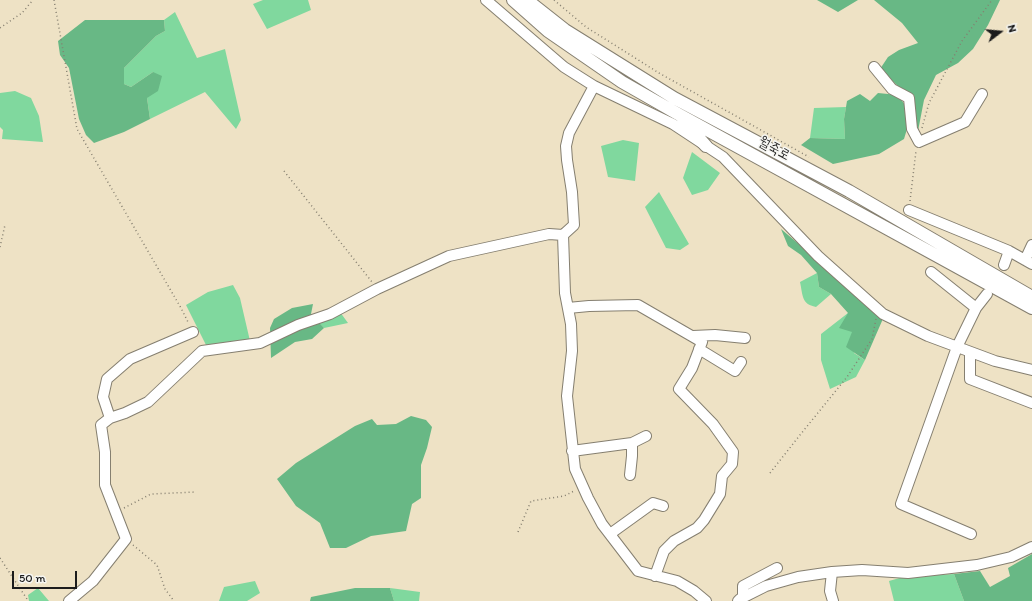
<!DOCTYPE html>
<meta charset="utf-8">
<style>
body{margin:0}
#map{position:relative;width:1032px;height:601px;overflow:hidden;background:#eee2c5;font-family:Itim,sans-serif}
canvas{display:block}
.north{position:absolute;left:980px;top:12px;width:40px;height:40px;-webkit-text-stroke:3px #f6f6f2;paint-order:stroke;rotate:74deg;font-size:11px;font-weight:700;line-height:16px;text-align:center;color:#1c1c1c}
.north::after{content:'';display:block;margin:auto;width:14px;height:18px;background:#1c1c1c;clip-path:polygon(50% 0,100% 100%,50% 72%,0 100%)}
.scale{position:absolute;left:12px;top:571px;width:65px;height:18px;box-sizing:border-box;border:2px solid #1c1c1c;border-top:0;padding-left:5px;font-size:12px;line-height:14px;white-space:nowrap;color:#1c1c1c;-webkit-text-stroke:3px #f6f6f2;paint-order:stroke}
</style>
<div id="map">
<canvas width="1032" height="601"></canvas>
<div class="north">N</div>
<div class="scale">50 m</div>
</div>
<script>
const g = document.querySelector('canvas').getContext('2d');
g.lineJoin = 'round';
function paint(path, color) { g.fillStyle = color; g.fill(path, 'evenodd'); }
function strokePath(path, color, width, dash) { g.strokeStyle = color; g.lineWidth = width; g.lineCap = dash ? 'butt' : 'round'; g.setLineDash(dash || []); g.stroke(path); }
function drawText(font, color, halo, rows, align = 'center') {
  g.font = font + ' Itim,"Poor Story",sans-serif'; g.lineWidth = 3; g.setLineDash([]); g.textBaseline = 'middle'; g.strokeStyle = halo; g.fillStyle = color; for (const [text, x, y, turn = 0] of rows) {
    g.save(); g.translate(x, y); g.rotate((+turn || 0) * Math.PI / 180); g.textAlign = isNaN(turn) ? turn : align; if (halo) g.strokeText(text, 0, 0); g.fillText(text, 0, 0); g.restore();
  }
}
const green = new Path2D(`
 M263 0H308L311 10 267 29 253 4Z
 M175 12 197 58 225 49 241 120 236 129 205 92 150 119 147 98 153 72 131 87 124 84V68L156 36 165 31 164 20Z
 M15 91 31 98 39 116 43 142 2 139 3 130 0 127V93Z
 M846 107 844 119 845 139 810 138 814 108Z
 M623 140 639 143 635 181 608 177 601 146Z
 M692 152 720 173 708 190 692 195 683 178Z
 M659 192 689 244 680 250 666 248 645 207Z
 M817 273 819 287 831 294 816 307C801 304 803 295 800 282Z
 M233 285 240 298 250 341 206 345 186 305 208 292Z
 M340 312 348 323 324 328 317 321Z
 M848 313 852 332 854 353 865 360 856 377 830 389 821 360V334Z
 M954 574 964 601H894L889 581 903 577Z
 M255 581 260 593 247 601H219L224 587Z
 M38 588 49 601H29L28 595Z
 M390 588 420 592 419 601H394Z`);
const forest = new Path2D(`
 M817 0H858L838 12Z
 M874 0H1000L988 25 973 49 958 63 936 75 924 100 918 131 915 114 914 95 902 90 880 69 888 57 899 50 918 43 902 23Z
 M85 20H164L165 31 156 36 124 68V84L131 87 153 72 162 76 158 91 147 98 150 119 124 132 94 143 86 135 79 119 69 68 60 55 58 41Z
 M878 93 898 95 905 105 907 129 904 139 879 154 833 164 801 145 810 138 845 139 844 119 847 101 860 94 870 101Z
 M781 229 839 278 882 318V321L865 360 846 347 852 332 839 328 848 313 831 294 819 287 817 273 801 255 788 246Z
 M313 304 311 314 324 328 312 339 295 342 271 358 270 328 274 319 292 308Z
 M411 416 426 420 432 427 427 448 421 465V498L412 504 406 531 371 536 346 548H330L320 523 296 506 277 479 296 463 355 426 372 419 377 425 396 424Z
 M1032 554V601H964L954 574 980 571 990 587 1010 576 1008 568Z
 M355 588H390L394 601H310L311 597Z`);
const path = new Path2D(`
 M54 0 77 129 181 308 189 324
 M554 0 586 27 659 73 809 157
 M0 28 22 13 33 0
 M922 128 929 103 962 41 992 0
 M284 171 372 282
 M910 201 916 151
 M0 247 5 225
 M770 473 800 435 847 377 872 339 876 319
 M124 508 151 494 196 492
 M518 532 531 501 564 496 574 491
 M133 545 157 565 165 589 174 601
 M0 558 15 581 27 599 28 601`);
const minor = new Path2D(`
 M486 0 564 67 594 86 673 124 723 157 818 256 883 314 928 336 995 361 1032 370
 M874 67 892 89 909 98 912 129 919 142 965 122 982 94
 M594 86 569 133 566 146 567 160 572 192 574 225 563 235 565 293 571 324 572 351 567 396 575 469 588 498 602 524 638 571 677 581 694 591 706 601
 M909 210 1009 251 1032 264
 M1025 260 1032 245
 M1004 265 1009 251
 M931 272 976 308
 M568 308 589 306 638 305 702 342 692 368 679 389 713 424 733 452 732 464 722 476 720 494 704 520 697 528 674 541 664 551 655 576
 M693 336 715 335 745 338
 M699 349 735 371 741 362
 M970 352V379L1032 403
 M110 418 103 397 107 379 130 359 193 332
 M572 451 632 443 646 436
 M630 475 632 456V443
 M610 534 653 503 663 506
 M971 534 901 504 957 347 976 308 987 294
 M832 572 830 591 833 601
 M743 597V586L777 568
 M69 601 93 581 126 539 105 485V452L101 425 110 418 125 413 148 402 202 351 260 343 298 325 330 314 377 289 449 256 549 234 563 235
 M738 601 740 599 766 586 798 577 832 572 862 570 908 573 977 565 1011 557 1032 547`);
const major = new Path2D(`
 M513 0 548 31 622 82 678 114 941 258 1032 308
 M527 0 565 30 674 98 849 191 1032 297
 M683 120 706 146`);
const streetNames = [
 ["월죽로",774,149,29]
];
paint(green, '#80d89e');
paint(forest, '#68b885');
strokePath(minor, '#857f70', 12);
strokePath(major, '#857f70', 14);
strokePath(path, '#857f70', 1.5, [1, 3]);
strokePath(minor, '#fff', 10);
strokePath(major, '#fff', 12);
drawText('14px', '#1c1c1c', '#f6f6f2', streetNames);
</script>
